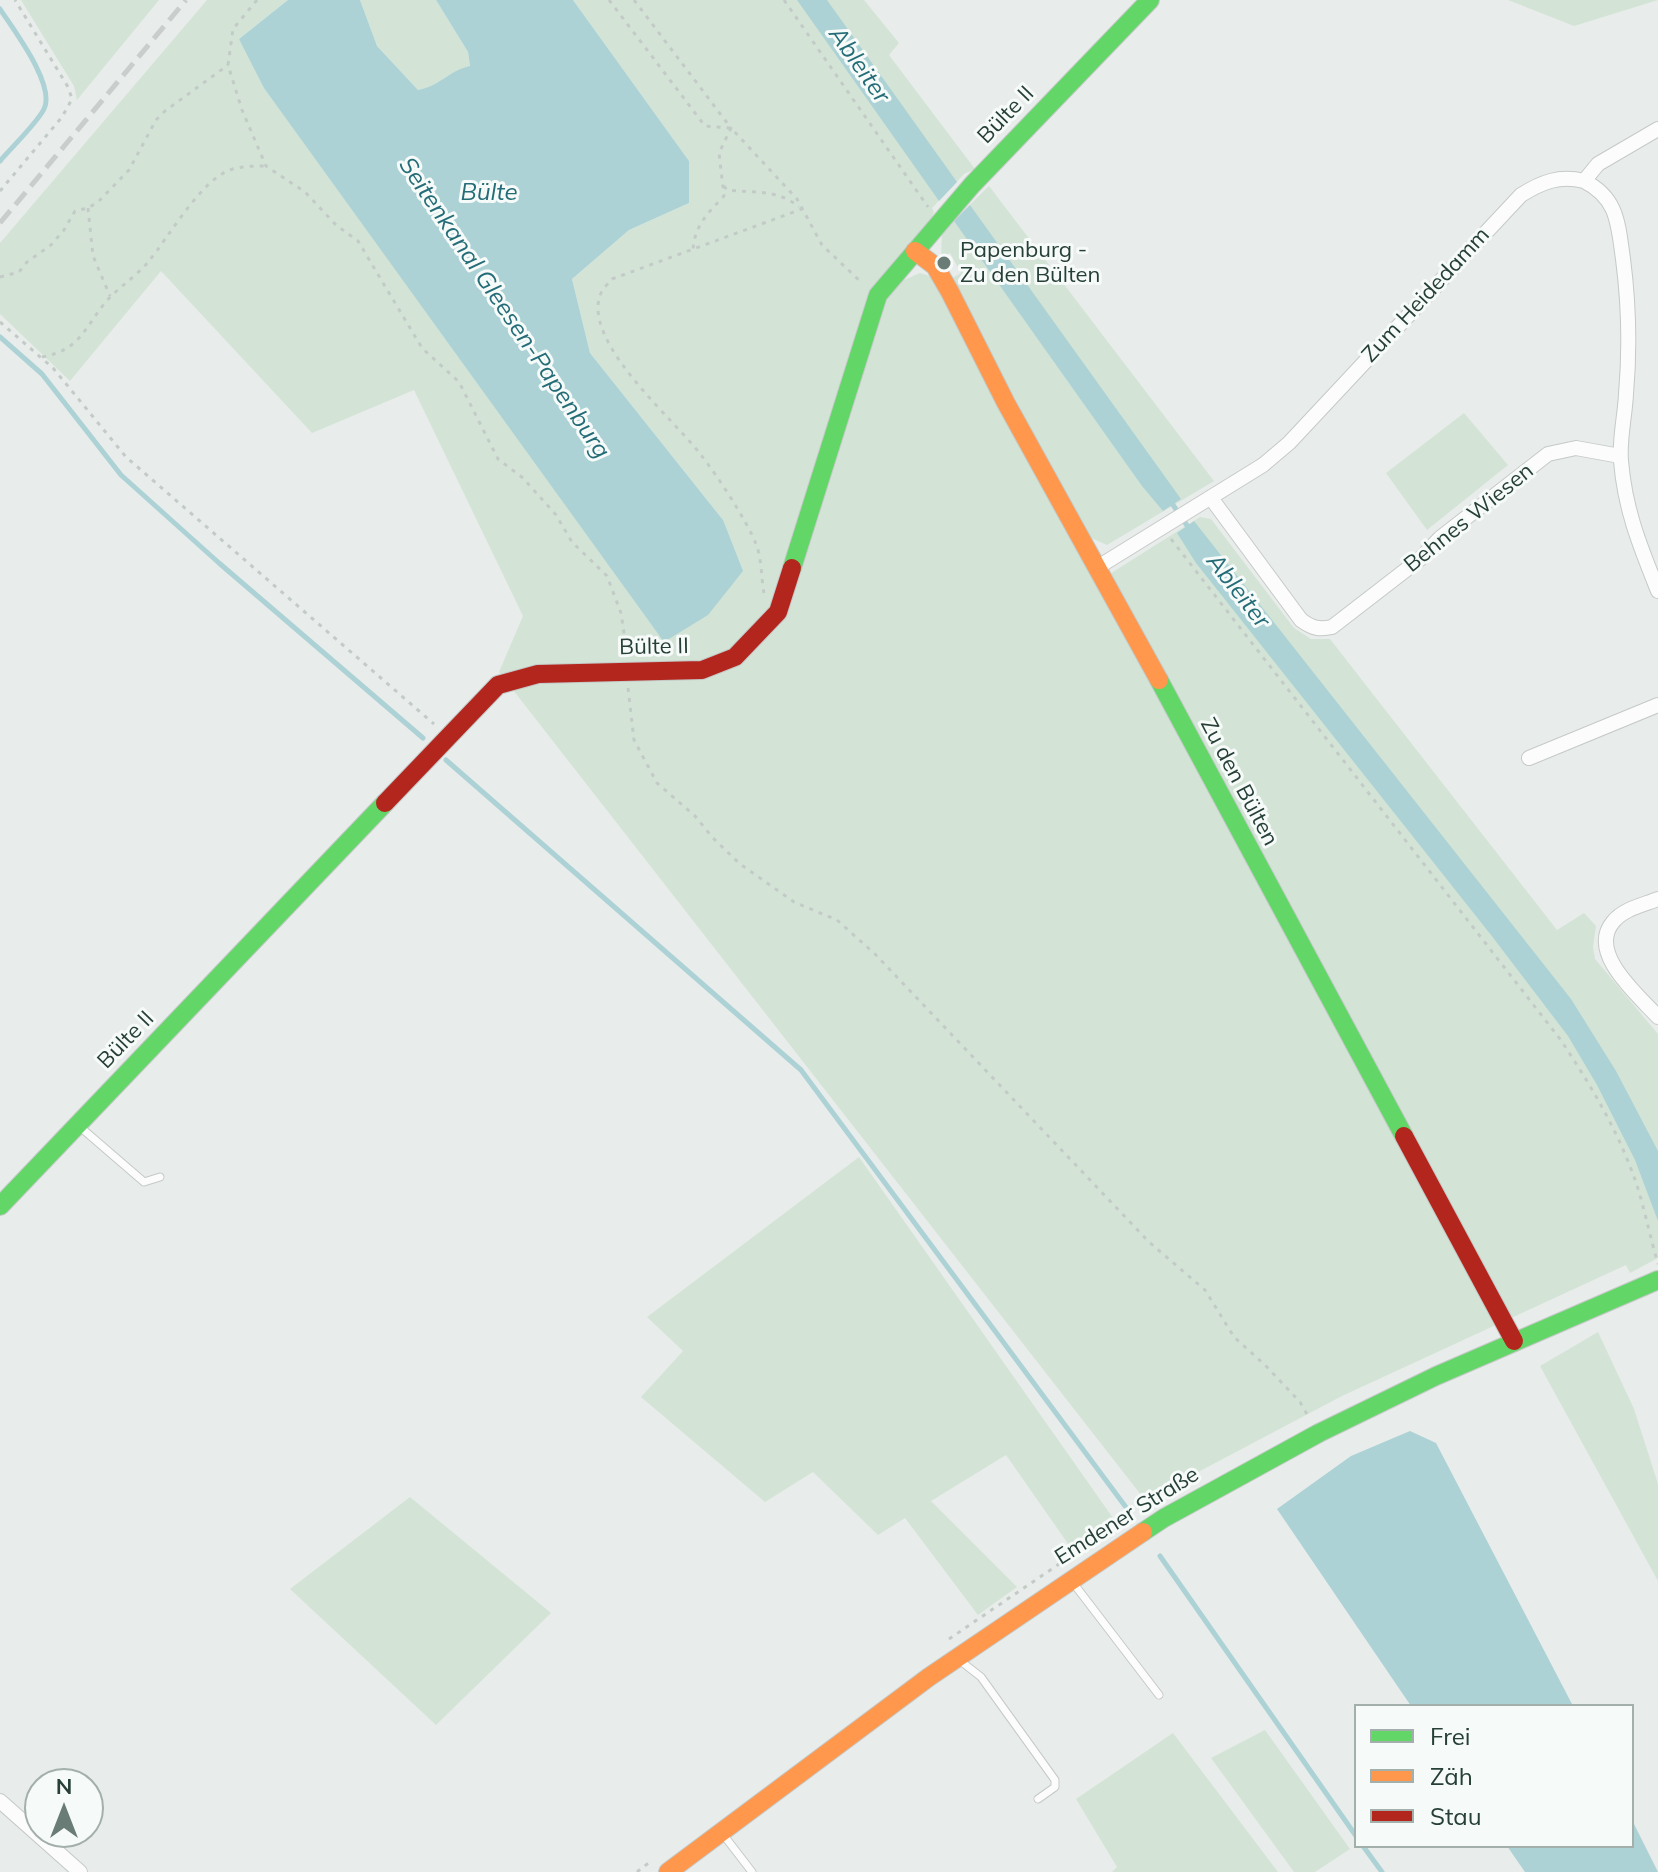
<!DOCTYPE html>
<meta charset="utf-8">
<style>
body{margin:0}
#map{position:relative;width:1658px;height:1872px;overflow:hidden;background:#e8ecea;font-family:Mulish,sans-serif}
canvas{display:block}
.legend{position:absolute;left:1354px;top:1704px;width:280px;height:144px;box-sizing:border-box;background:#f6faf8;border:2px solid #a3afab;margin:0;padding:10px 14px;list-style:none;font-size:24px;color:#263f37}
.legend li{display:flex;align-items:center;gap:16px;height:40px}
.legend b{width:40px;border:2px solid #a3afab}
.north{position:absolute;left:24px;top:1768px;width:80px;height:80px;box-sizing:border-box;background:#f6faf8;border:2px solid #a3afab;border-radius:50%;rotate:0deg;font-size:22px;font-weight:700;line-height:32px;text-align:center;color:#263f37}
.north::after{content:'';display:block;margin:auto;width:28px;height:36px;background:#6a7c76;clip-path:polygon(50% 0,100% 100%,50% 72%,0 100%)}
</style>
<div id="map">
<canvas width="1658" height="1872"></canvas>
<ul class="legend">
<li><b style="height:10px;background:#63d668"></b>Frei</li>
<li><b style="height:10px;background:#ff974d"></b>Zäh</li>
<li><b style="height:10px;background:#b3261e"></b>Stau</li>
</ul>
<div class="north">N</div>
</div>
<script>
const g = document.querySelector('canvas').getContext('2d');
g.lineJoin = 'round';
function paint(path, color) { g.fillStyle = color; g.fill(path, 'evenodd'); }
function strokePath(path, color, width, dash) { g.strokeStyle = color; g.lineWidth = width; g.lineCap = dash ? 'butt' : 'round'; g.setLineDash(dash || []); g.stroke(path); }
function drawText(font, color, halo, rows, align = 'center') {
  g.font = font + ' Mulish,sans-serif'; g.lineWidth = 6; g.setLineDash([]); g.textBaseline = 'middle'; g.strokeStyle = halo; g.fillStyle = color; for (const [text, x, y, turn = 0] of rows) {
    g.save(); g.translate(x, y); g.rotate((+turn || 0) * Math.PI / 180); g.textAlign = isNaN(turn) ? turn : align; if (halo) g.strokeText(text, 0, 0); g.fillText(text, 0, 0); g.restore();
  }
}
const green = new Path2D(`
 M21 0H159L77 100 74 86Z
 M207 0H288L239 39 723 520 590 353 572 279 629 230 689 203V161L573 0H864L899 43 889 55 975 169 964 174 932 208 934 212 904 280 920 273 939 279 1097 582 1200 517 1211 519 1294 628 1311 639H1330L1557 930 1584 913 1596 926 1593 947 1595 959 1658 1034V1258L1630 1273 1626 1265 1342 1396 1145 1500 499 672 523 616 414 390 312 433 161 271 70 381 0 314V243Z
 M360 0H436L468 52 470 67C448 71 440 86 418 90L377 46Z
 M1508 0H1658L1574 26Z
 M989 186 1214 481 1107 545 1089 537 1082 527 952 278 961 273 950 253 941 258 942 232Z
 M1464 413 1508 465 1427 530 1386 473Z
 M859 1157 1113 1518 1071 1548 1006 1455 931 1501 1017 1587 978 1615 905 1518 878 1535 813 1472 765 1502 641 1397 683 1351 647 1317Z
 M1598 1332 1634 1409 1658 1484V1581L1540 1366Z
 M410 1497 551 1613 436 1725 290 1589Z
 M1265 1730 1350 1849 1315 1872H1294L1211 1758Z
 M1173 1733 1278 1872H1112L1117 1867 1076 1799Z`);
const water = new Path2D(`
 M288 0H360L377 46 418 90C442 85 446 72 470 66L468 52 436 0H573L689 161V203L629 230 572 279 590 353 723 520 743 571 708 615 664 642 264 88 239 39Z
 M797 0H827L957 182 939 201Z
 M970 205 1181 499 1163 511 1142 486 954 221Z
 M1194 521 1571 999 1616 1071 1658 1151V1221L1635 1160 1597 1085 1568 1036 1491 935 1196 563 1177 533Z
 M1410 1431 1436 1443 1573 1706H1411L1277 1509 1351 1456Z
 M1632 1820 1658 1872H1525L1507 1846H1632Z`);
const stream = new Path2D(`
 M0 9C13 29 56 85 44 109 37 123 12 147 0 161
 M0 337 42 374 121 475 219 563 423 738
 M1169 499 1190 530
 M446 760 801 1070 1128 1510
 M1160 1556 1356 1836
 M1363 1846 1382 1872`);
const path = new Path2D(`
 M257 0 233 29 228 65 242 110 266 166 305 192 336 225 358 241 422 348 459 382 498 459 523 478 556 515 572 542 607 576 621 613 627 653
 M609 0 705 126 731 128 797 199 822 245 862 283
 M634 0 731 128 719 153 724 196C708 213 695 225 693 249
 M784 0 928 207
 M724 186 727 190C753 193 778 189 799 207
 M0 191 62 117 72 99 68 87 15 0
 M88 208 93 256 110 296
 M0 277 19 272 27 262 51 245 64 230 75 211 88 208 98 202 129 170 156 120 165 111 228 65
 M0 322 53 368 126 457 434 724
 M42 357C79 350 83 331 104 304 117 288 136 277 149 261 168 238 201 180 230 170 241 166 254 166 266 166
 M1171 539 1560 1039C1592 1087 1622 1137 1639 1192 1646 1216 1651 1240 1658 1264
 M764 593C761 578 762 559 756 544 747 521 717 475 701 455 675 420 580 341 601 293 603 288 609 283 612 279L802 209
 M628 688 634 740 657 783 695 816 713 838 740 864 794 902 837 920 875 954 1149 1242 1205 1290 1234 1337 1265 1365 1300 1402 1308 1416
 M949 1639 1065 1560
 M637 1872 651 1861`);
const lane = new Path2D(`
 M79 1126 144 1182 160 1177
 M1074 1584 1159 1695
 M958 1659 981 1677 1055 1780V1787L1038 1799
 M722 1833 752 1872`);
const street = new Path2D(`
 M1584 181C1618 198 1618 224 1623 259 1629 305 1630 348 1626 394 1625 416 1619 440 1621 461 1625 510 1640 546 1658 591
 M1211 498 1301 620C1312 628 1319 630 1332 627L1420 559 1440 538 1548 454 1576 448 1620 456
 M1098 567 1263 465 1289 443 1521 195C1542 182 1559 175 1584 181L1598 164 1658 129
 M1529 758 1658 705
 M1658 899C1643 905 1623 909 1613 922 1587 953 1639 996 1658 1017
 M0 1801 80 1872`);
const fast = new Path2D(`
 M792 568 878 295 972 185 1150 0
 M1159 680 1404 1136
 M0 1206 385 803
 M1143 1532 1164 1518 1319 1433 1436 1376 1658 1280`);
const slow = new Path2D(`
 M915 251 935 266 950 292 1006 403 1159 680
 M668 1872 929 1677 1143 1532`);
const jam = new Path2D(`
 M385 803 498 685 538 674 702 670 735 657 778 612 792 568
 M1404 1136 1514 1341`);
const rail = new Path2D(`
 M0 223 186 0`);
const markers = [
 [944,263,8,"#6a7c76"]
];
const streetNames = [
 ["Bülte II",1006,115,-46],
 ["Zum Heidedamm",1426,295,-47],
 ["Behnes Wiesen",1469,518,-39],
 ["Bülte II",654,647,-1],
 ["Zu den Bülten",1239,782,62],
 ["Bülte II",126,1040,-46],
 ["Emdener Straße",1127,1516,-32]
];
const poiNames = [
 ["Papenburg -",960,250],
 ["Zu den Bülten",960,275]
];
const waterNames = [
 ["Ableiter",859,65,55],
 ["Bülte",489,193],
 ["Seitenkanal Gleesen-Papenburg",504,308,56],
 ["Ableiter",1238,591,52]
];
paint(green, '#d3e4d7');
paint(water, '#acd2d6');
strokePath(stream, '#acd2d6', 5);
strokePath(lane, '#c5c9c7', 9);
strokePath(street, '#c5c9c7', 16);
strokePath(fast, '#c4c9c7', 20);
strokePath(slow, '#c4c9c7', 20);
strokePath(jam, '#c4c9c7', 20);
strokePath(path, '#c3cbc7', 3, [4, 6]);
strokePath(lane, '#fcfcfc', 7);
strokePath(street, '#fcfcfc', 14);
strokePath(fast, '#63d668', 18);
strokePath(slow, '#ff974d', 18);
strokePath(jam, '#b3261e', 18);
strokePath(rail, '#c9cdcb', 5, [16, 8]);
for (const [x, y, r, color] of markers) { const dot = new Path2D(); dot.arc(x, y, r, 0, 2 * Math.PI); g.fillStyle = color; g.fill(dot); strokePath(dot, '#f6faf8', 3); }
drawText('22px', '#263f37', '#f6faf8', streetNames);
drawText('22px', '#263f37', '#f6faf8', poiNames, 'left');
drawText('italic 24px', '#246c77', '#f6faf8', waterNames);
</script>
